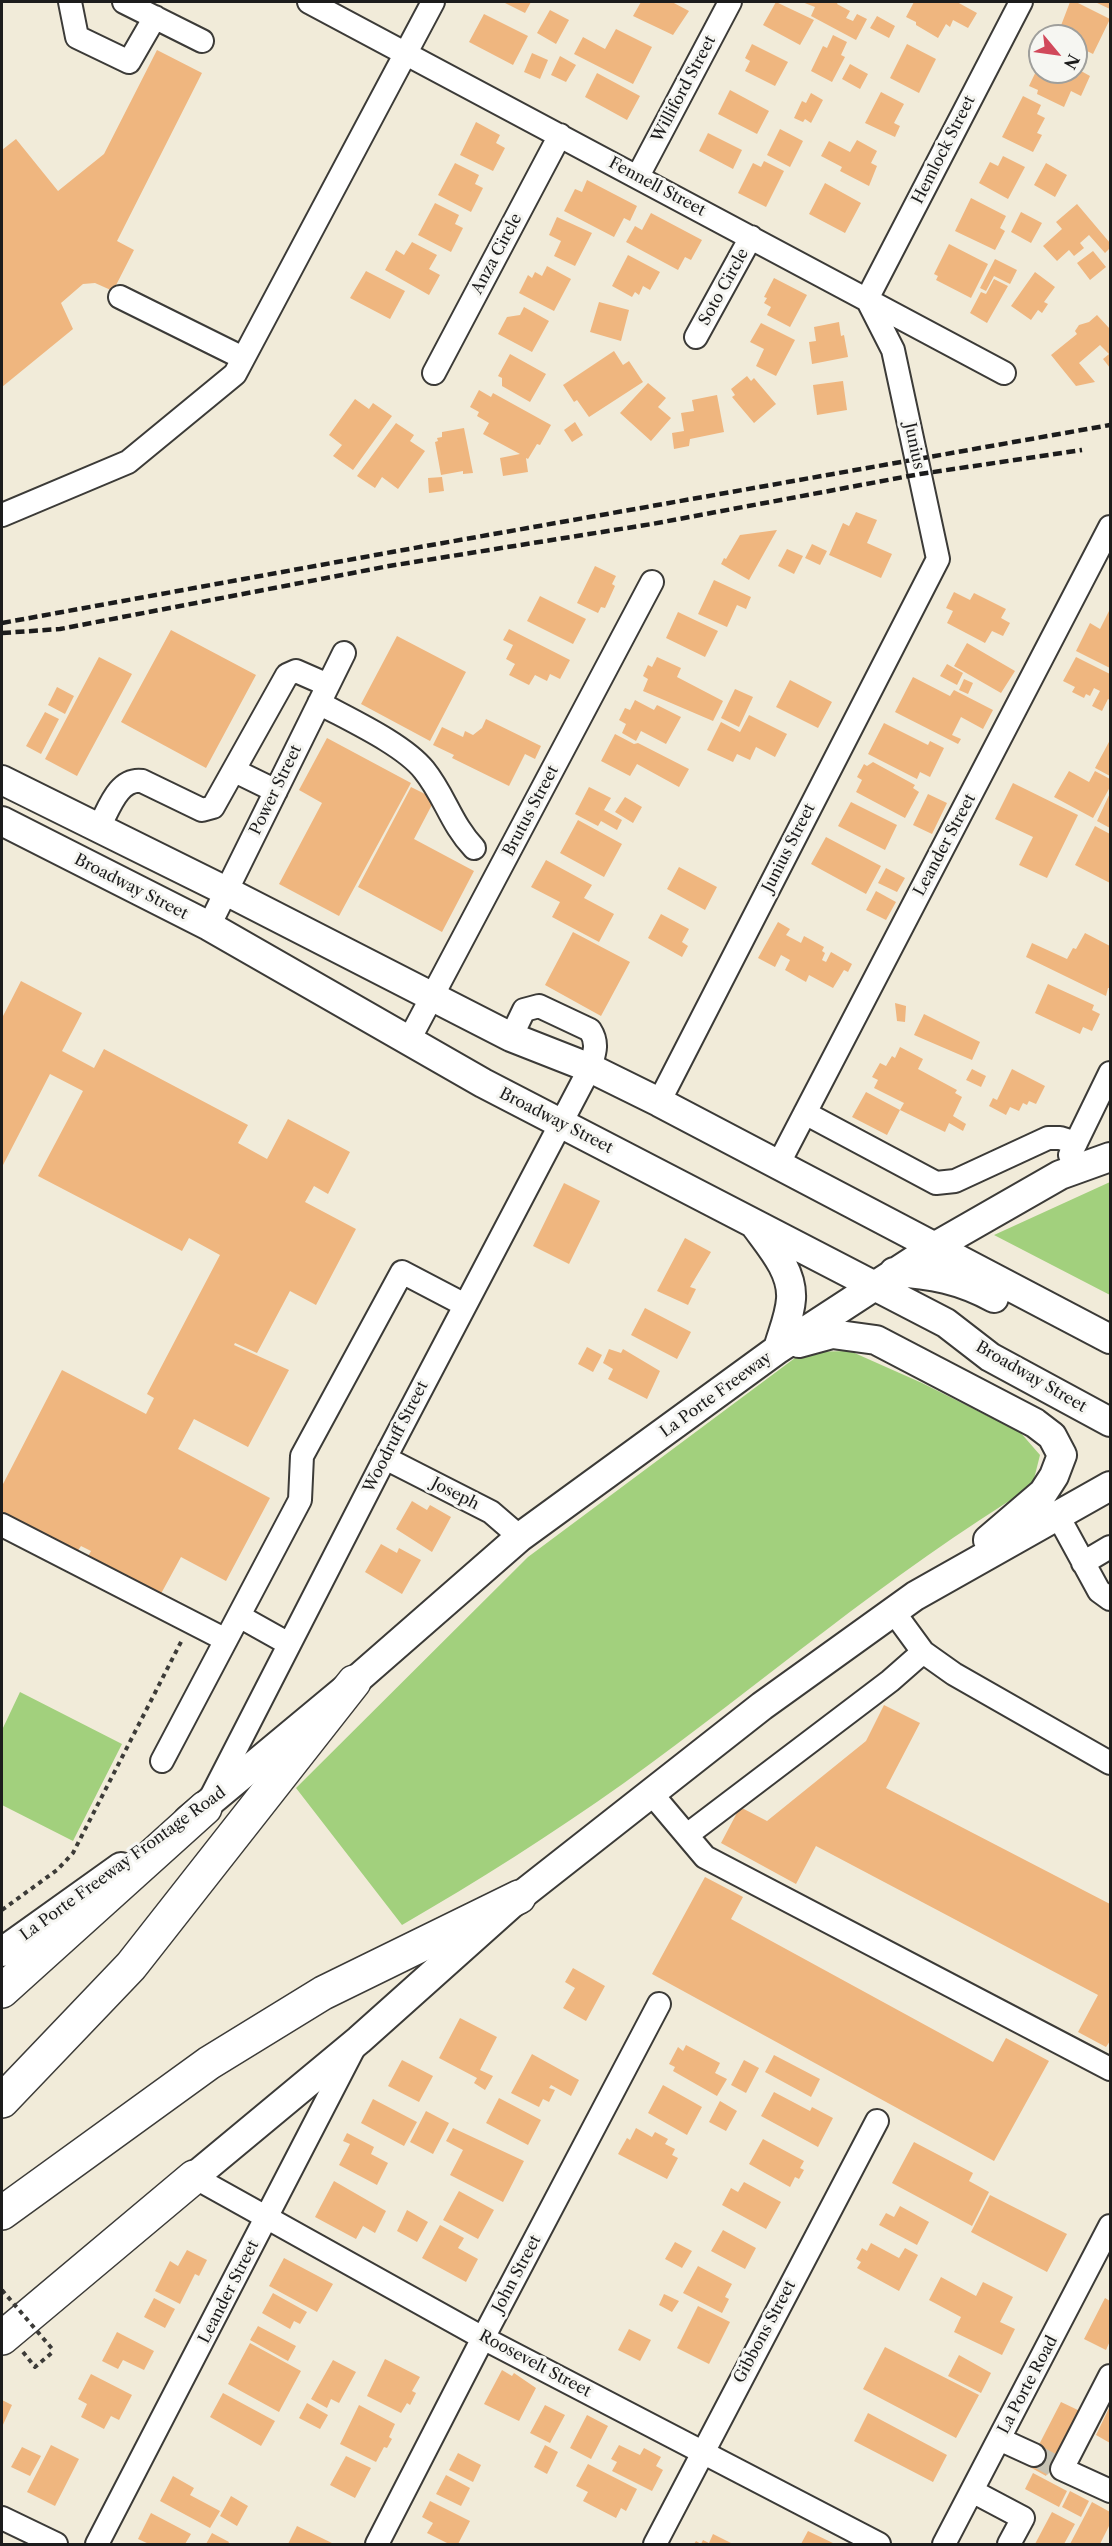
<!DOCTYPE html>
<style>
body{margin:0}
#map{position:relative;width:1112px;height:2546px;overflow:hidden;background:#f1ebd9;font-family:"Libre Caslon Text",serif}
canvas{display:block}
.frame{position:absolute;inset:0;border:3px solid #1c1c1c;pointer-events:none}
.north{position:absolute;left:1028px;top:24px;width:60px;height:60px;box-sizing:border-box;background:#f6f6f2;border:2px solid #9f9f9c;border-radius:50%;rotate:119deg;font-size:16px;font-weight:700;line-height:24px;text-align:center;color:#1c1c1c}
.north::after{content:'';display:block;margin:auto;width:21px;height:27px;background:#d1495b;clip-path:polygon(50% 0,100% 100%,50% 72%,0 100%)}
</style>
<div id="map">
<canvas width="1112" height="2546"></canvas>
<div class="frame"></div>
<div class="north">N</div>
</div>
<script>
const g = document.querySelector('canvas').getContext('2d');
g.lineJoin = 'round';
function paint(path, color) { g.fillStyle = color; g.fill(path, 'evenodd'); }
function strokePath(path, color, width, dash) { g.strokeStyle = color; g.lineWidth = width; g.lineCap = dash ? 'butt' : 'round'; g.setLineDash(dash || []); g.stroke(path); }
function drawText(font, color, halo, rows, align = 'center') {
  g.font = font + ' "Libre Caslon Text",serif'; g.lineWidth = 6; g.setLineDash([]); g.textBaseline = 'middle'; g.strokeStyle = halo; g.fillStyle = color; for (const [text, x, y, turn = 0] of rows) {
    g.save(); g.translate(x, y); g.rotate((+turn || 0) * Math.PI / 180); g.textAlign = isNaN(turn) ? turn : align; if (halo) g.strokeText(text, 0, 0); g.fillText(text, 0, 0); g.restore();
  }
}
const green = new Path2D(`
 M1110 1182V1295L994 1235Z
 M850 1351 922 1383 1020 1432 1040 1455 1032 1487C888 1574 760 1685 624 1783 552 1834 478 1881 402 1925L296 1788 528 1557 803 1352Z
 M20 1692 122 1744 73 1841 2 1805V1730Z`);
const building = new Path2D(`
 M503 2H531L525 13Z
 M641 2H672L689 11 673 35 633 16Z
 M776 2 814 20 800 45 763 25Z
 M802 2H838L837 4 850 11 846 18 853 21 857 14 867 19 856 40 811 16 815 7Z
 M914 2H957L977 13 968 28 953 20 950 27 946 24 938 38 916 25V22L906 17Z
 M1070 2H1076L1110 19 1093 54 1081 48 1078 52 1076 51V36H1057Z
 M1095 2H1110V9Z
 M550 10 569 20 556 44 537 33Z
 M484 14 528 36 513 65 469 42Z
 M877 16 895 26 889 38 870 28Z
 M616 29 652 47 633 84 574 54 583 37 605 49Z
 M833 35 847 42 841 55 845 57 832 82 811 71 823 46 827 48Z
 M752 44 788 62 775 86 745 71 750 61 745 58Z
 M907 44 936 59 919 93 890 78Z
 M157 50 202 73 117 241 134 250 113 291 95 283 83 284 61 303 73 329 2 387V150L16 139 58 191 104 154Z
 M532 53 548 60 540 79 524 72Z
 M560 56 576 65 566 82 551 75Z
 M1076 60 1084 64 1081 71 1090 76 1081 96 1071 91 1064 107 1037 94 1038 90 1029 86 1040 63V72H1076Z
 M850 64 868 74 860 89 842 79Z
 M597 73 640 96 627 120 585 97Z
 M730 90 769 111 757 134 718 114Z
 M881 92 904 104 894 123 900 126 895 137 865 123Z
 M811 93 823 100 811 123 805 119 803 122 794 118 802 101 806 103Z
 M1023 96 1041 105 1037 114 1045 118 1037 133 1042 135 1033 152 1002 137Z
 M476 122 500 135 496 143 505 148 493 171 460 155Z
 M780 129 803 141 790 167 767 155Z
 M708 133 742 150 733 169 699 151Z
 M857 140 877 151 871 163 877 166 869 186 840 171 842 167 821 156 829 141 850 152Z
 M1003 156 1025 167 1008 199 979 183 990 162 998 166Z
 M764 161 784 171 766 207 738 193 753 163 761 167Z
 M455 163 479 175 475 184 483 188 471 212 438 195Z
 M1046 163 1067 175 1055 197 1034 185Z
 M587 180 637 206 630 221 624 218 614 237 564 211 575 189 582 192Z
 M825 183 861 203 845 233 809 214Z
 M971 198 1006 216 1000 228 1005 231 995 250 955 231Z
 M435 203 459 215 455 224 463 228 451 252 418 235Z
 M1077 204 1110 243V248L1105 253 1089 235 1080 243 1084 248 1074 256 1069 250 1057 261 1043 246 1062 229 1056 222Z
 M1021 212 1042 223 1031 243 1011 232Z
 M651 213 702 240 691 260 685 257 678 270 626 242 635 226 642 230Z
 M557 217 592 233 575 266 554 256 561 241 549 235Z
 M412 242 437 255 429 269 440 275 429 295 385 270 396 250 404 255Z
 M949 244 988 264 971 298 936 280 938 276 934 274Z
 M1093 251 1106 267 1090 280 1077 263Z
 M628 255 660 272 650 290 643 286 639 295 635 292 632 297 612 286Z
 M995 259 1017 270 1010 284 994 276 986 291 980 288Z
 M547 266 571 279 554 311 519 293 528 275 532 278 535 272 542 276Z
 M366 271 405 291 390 319 350 298Z
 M1035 272 1055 287 1044 302 1048 304 1042 313 1038 310 1031 320 1011 306Z
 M774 278 807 295 790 327 767 315 771 307 764 303 767 298 764 297Z
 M994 279 1008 286 987 323 970 313 981 292 986 294Z
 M599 302 629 310 621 341 590 332Z
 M524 307 549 321 532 352 498 334 507 317 520 315Z
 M1097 315 1110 329 1109 335 1110 368 1103 359 1109 354 1100 345 1079 363 1095 382 1076 386 1051 355 1077 334 1075 331 1079 325 1089 322Z
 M839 322 841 336 844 335 848 357 812 364 809 342 816 341 814 327Z
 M761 323 795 340 776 376 756 366 764 349 750 342Z
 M614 351 623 365 629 361 643 382 589 417 577 400 574 402 563 385Z
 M510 354 546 374 530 402 502 386V378L498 376Z
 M747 376 751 381 754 378 776 404 754 423 732 397 735 395 731 389Z
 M843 381 847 410 817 415 813 385Z
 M648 383 666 398 658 407 671 418 651 441 620 413Z
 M479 390 491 397 493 393 551 425 540 445 537 444 528 459 526 458 528 472 503 476 500 458 520 454 483 434 489 423 477 416 479 412 470 407Z
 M717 395 724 432 690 439 689 446 674 449 672 433 684 431 681 413 694 411 692 400Z
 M355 399 369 409 373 403 392 416 353 470 333 456 342 445 329 435Z
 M575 422 583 435 572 442 564 430Z
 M396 423 414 435 410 441 425 451 398 489 382 477 375 488 357 476Z
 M464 428 473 473 463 474V471L441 475 435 442 438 441 437 438 442 437V432Z
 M442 477 444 491 429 493 428 478Z
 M856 512 877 520 867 543 892 554 881 578 829 555 843 523 849 526Z
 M777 530 749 580 721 564 724 558 726 559 740 535Z
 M812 544 827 551 820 565 805 558Z
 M787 549 803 556 794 574 778 566Z
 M595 566 616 576 612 584 615 586 605 608 601 607 598 613 577 603Z
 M714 580 751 597 746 609 737 605 727 627 698 614Z
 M954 592 970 600 974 593 1006 609 1001 618 1010 623 1003 636 992 631 985 643 947 623 953 611 946 608Z
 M540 596 586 619 573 644 527 621Z
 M1110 609V668L1076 651 1090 623 1100 629Z
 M678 612 718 631 705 657 666 638Z
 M509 629 570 660 560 679 550 674 547 681 535 675 529 685 509 675 515 664 506 659 513 645 503 640Z
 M171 630 256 675 206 768 121 722Z
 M397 636 466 672 430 741 361 704Z
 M967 643 1015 671 1001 693 954 666Z
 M99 657 132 674 77 776 45 759Z
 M657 657 681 668 677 677 723 701 713 721 643 691 648 679 643 676 648 665 652 667Z
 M1076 657 1110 674V700L1108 699 1102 711 1092 706 1100 691 1094 688 1090 696 1086 694 1084 698 1072 692 1075 687 1063 681Z
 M947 664 963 673 957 685 940 676Z
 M913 677 950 696 954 690 993 710 983 729 961 717 952 735 961 739 958 744 895 712Z
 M964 679 973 683 968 694 959 690Z
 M790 680 832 702 818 728 776 707Z
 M57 687 74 696 65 714 48 705Z
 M735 689 753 697 739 727 721 718Z
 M635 700 654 710 657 705 681 717 666 744 641 731 636 741 622 733 626 724 619 720 625 708 630 710Z
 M45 712 59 719 41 754 26 746Z
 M749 715 787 734 775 757 756 747 750 760 737 754 733 762 707 750 721 722 740 732Z
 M486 719 541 746 535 759 525 754 509 786 452 758 454 755 433 745 442 727 463 737 465 731 473 735 482 728Z
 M884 723 928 745 930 741 944 748 930 777 920 772 917 779 868 754Z
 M615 734 634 744 638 743 689 769 679 787 637 764 630 776 601 761Z
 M327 738 411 783 339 916 279 884 322 803 299 790Z
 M1110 740V776L1095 768Z
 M873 762 915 785 913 788 919 792 905 818 856 792 862 780 857 777 864 764 867 766Z
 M1069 771 1089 782 1095 771 1110 779V787L1093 818 1054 797Z
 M1013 783 1078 815 1047 878 1019 865 1033 837 995 819Z
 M411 787 435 799 414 839 474 871 442 932 358 887Z
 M589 787 611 798 604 810 622 820 617 830 601 821 598 826 575 814Z
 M1110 793V828L1097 821Z
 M928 794 947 803 932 834 913 825Z
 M625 797 642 807 633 823 615 812Z
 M851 802 897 825 885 850 838 826Z
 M578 820 622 844 604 877 560 853Z
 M1095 826 1110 834V883L1075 865Z
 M826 837 881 866 866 894 811 864Z
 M546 860 592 885 584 898 614 914 599 942 552 917 560 902 531 887Z
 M679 867 717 887 705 910 667 889Z
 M886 868 905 878 897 892 878 883Z
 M876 891 896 902 886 920 866 910Z
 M661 914 689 929 682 942 688 946 682 957 648 938Z
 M778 922 790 929 786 935 801 943 804 936 824 947 822 951 825 953 822 960 826 962 831 952 852 964 848 972 844 970 833 988 809 975 806 982 785 970 790 960 781 955 775 967 758 958Z
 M573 932 630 962 601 1016 545 985Z
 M1085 933 1110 946V988H1108L1106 996 1026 957 1032 943 1067 959 1073 948 1076 949Z
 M21 981 82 1013 62 1051 94 1068 104 1049 248 1125 238 1143 267 1159 288 1119 350 1152 328 1194 314 1186 305 1202 356 1229 316 1305 290 1291 257 1353 235 1343 234 1345 289 1370 248 1447 194 1419 178 1449 270 1498 226 1581 181 1557 157 1601 85 1562 91 1551 81 1546 77 1552 2 1512V1486L62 1370 146 1414 154 1398 147 1394 220 1255 189 1238 182 1251 38 1176 83 1091 50 1074 2 1167V1018Z
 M1048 984 1094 1005 1092 1010 1100 1014 1092 1031 1083 1027 1080 1034 1035 1013Z
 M895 1003 906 1006 905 1022 897 1021Z
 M924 1014 980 1042 972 1060 914 1035Z
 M900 1047 923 1059 918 1069 957 1090 955 1093 962 1097 953 1116 966 1124 963 1131 949 1123 945 1132 900 1110 904 1103 874 1088 878 1080 872 1077 880 1063 886 1066 892 1056 895 1058Z
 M972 1069 986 1076 981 1087 966 1080Z
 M1012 1069 1045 1086 1036 1104 1029 1101 1027 1105 1023 1103 1019 1111 1010 1107 1006 1115 989 1106 993 1098 997 1100Z
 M866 1092 900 1110 887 1135 852 1117Z
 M564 1183 600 1201 569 1264 533 1246Z
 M685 1238 711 1252 690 1287 696 1289 688 1305 657 1291Z
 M645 1308 691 1332 677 1359 631 1335Z
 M587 1347 602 1355 593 1372 578 1364Z
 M609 1349 621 1353 623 1349 660 1371 647 1399 608 1379 613 1369 603 1363Z
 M412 1501 427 1510 430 1505 451 1517 432 1552 396 1529Z
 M381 1544 397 1553 399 1548 421 1560 402 1594 365 1572Z
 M884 1705 920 1723 886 1788 1110 1904V2041L1106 2047 1078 2032 1098 1995 816 1846 796 1884 721 1843 740 1807 767 1821 866 1741Z
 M705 1877 743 1897 731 1919 993 2062 1006 2038 1049 2061 994 2161 652 1974Z
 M573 1968 605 1986 586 2021 563 2008 575 1988 565 1982Z
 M460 2018 497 2037 480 2070 493 2076 485 2090 474 2083 477 2078 439 2058Z
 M686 2045 720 2063 715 2073 727 2079 717 2096 673 2071 675 2067 669 2064 678 2047 683 2051Z
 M532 2054 579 2080 571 2096 551 2085 549 2088 555 2090 549 2102 543 2099 539 2107 511 2093Z
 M774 2055 820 2079 811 2097 765 2072Z
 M402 2060 433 2076 419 2102 388 2086Z
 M744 2060 759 2068 746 2093 731 2085Z
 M663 2085 702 2107 687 2135 648 2113Z
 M774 2092 810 2111 812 2107 833 2118 818 2147 761 2116Z
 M499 2098 541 2120 528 2145 486 2123Z
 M373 2099 417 2122 404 2146 361 2123Z
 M720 2101 737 2111 726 2131 709 2122Z
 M426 2111 449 2123 433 2154 410 2142Z
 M453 2128 524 2161 503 2202 450 2175 463 2150 446 2141Z
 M636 2128 652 2137 655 2132 668 2139 665 2144 675 2149 672 2155 678 2158 667 2179 618 2154 627 2138 630 2140Z
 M347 2133 374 2147 371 2154 388 2163 377 2185 339 2165 350 2144 343 2141Z
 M763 2139 804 2161 800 2168 804 2170 799 2179 795 2177 790 2187 749 2164Z
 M914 2142 973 2173 969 2181 989 2192 972 2226 892 2183Z
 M334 2181 386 2211 375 2233 363 2226 356 2239 315 2217Z
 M744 2182 781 2202 766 2229 722 2205 731 2188 738 2192Z
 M459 2191 494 2210 478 2239 443 2220Z
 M990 2195 1067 2234 1047 2272 971 2232Z
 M900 2206 929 2222 917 2245 879 2225 886 2213 894 2217Z
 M407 2210 428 2222 417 2242 397 2231Z
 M440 2225 464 2238 458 2248 478 2259 466 2282 422 2258Z
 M723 2230 756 2248 745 2269 711 2251Z
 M675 2242 692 2251 682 2268 665 2259Z
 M871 2243 899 2258 905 2248 918 2255 899 2291 857 2268 861 2262 856 2259 862 2248 867 2251Z
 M187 2250 207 2260 199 2276 195 2274 180 2304 155 2291 170 2261 178 2266Z
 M284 2258 333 2284 317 2312 269 2286Z
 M698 2266 732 2284 725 2297 729 2299 722 2313 683 2293Z
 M941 2277 976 2296 983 2282 1013 2297 1000 2322 1015 2329 1002 2355 954 2332 961 2317 929 2300Z
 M273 2293 307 2312 300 2324 294 2321 290 2329 262 2313Z
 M664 2294 679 2301 672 2312 659 2305Z
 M154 2298 175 2309 165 2328 144 2317Z
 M1105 2298 1110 2301V2341L1106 2350 1084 2339Z
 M698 2306 730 2322 709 2364 677 2348Z
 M258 2326 296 2346 288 2361 250 2340Z
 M629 2329 651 2340 640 2361 618 2350Z
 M117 2332 154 2351 144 2370 123 2360 118 2369 102 2361Z
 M250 2343 301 2371 279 2412 228 2384Z
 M885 2347 979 2395 956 2438 863 2389Z
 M959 2355 991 2373 981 2393 948 2376Z
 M385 2359 420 2377 412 2391 416 2393 410 2405 407 2403 401 2413 367 2396Z
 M333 2360 356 2372 339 2403 331 2399 327 2408 311 2399Z
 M502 2370 512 2376 514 2373 536 2388 519 2421 484 2404Z
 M91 2374 132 2395 119 2420 111 2416 104 2429 81 2417 87 2404 78 2399Z
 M223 2393 275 2421 261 2446 210 2417Z
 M2 2400 12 2405 2 2427Z
 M1061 2402 1080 2411 1046 2476 1028 2466Z
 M307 2403 328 2415 320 2429 299 2418Z
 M359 2405 395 2424 389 2437 392 2439 387 2448 384 2447 376 2462 340 2444Z
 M545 2405 565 2415 550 2443 530 2433Z
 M1110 2406V2443L1096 2435Z
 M868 2413 947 2455 933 2482 854 2441Z
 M587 2415 608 2426 591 2459 570 2448Z
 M51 2445 79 2459 55 2506 27 2492Z
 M545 2445 558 2452 547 2474 534 2467Z
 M619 2445 640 2455 644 2448 661 2457 656 2466 663 2470 652 2491 612 2471 617 2462 611 2459Z
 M22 2447 41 2456 30 2476 11 2467Z
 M458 2453 481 2465 473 2482 449 2470Z
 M346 2456 371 2468 355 2498 330 2485Z
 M588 2464 637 2489 626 2511 621 2508 616 2518 583 2501 588 2492 576 2486Z
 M1033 2473 1067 2491 1059 2507 1025 2489Z
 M446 2475 470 2488 461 2506 436 2494Z
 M173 2476 194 2488 190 2495 220 2511 210 2528 160 2501Z
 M1070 2491 1089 2501 1081 2517 1062 2507Z
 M231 2496 248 2506 237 2526 220 2516Z
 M430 2501 470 2521 458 2544H449L427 2533 433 2523 422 2517Z
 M1092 2502 1110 2512V2524L1100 2544H1070Z
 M1052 2512 1075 2524 1064 2544H1035Z
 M151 2513 191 2534 185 2544H149L138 2539Z
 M297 2526 334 2544H288Z
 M808 2531 835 2544H801Z
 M212 2533 229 2542 228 2544H206Z
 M713 2534 733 2544H694L696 2541 701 2544 703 2540 709 2543Z`);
const minorTunnel = new Path2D(`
 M1034 2455 1053 2465`);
const path = new Path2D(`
 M2 1910 57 1870 73 1853 182 1640
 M23 2352 35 2367 54 2351`);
const minor = new Path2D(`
 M70 2 77 37 129 62 155 17
 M124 2 202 41
 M309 2 1004 373
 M638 176 730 2
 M120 297 243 358
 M696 337 751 237
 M434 373 560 135
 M2 515 128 462 235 374 433 2
 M319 703C350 720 403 744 424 770 445 796 451 824 474 848
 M235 771 276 791
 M99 827C109 809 118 778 142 781L202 810 213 807 287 675 296 671 328 685
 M209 926 344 653
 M409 1040 652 582
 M659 1102 938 559 893 350 867 299 1021 2
 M805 1113 936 1183 955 1181 1048 1138H1060L1076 1143
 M1070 1155 1110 1073
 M779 1163 1110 527
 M385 1458 491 1512 520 1537
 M1058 1516 1099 1591 1110 1599
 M2 1525 226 1640
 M1083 1563 1110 1547
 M239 1616 289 1644
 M923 1652 954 1674 1110 1763
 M162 1761 300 1500 302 1456 402 1272 465 1305
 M651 1793 705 1857 1110 2069
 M210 1799 385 1458 590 1068C594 1054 599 1044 590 1030L539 1006 524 1010 511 1037
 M687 1835 890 1681 923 1652 893 1611
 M194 2177 483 2338 879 2544
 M1110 2376 1062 2469 1110 2491
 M999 2439 1034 2455
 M972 2491 1023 2518 1009 2544
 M2 2518 56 2544
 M97 2544 355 2046
 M377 2544 483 2338 659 2004
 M655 2544 877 2121
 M944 2544 1110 2226`);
const major = new Path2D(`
 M2 780 226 891 511 1037 590 1068 659 1102 1110 1339
 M2 821 209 926 483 1083 946 1323 990 1357 1110 1422
 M755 1225C770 1246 793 1271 791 1299 790 1316 782 1334 778 1349
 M894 1272C931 1274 961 1280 994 1298
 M799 1343 832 1334 876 1340 1035 1423 1052 1436 1062 1455 1054 1476 1043 1493 988 1540
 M188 1820 354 1682 520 1537 778 1349 936 1246 1060 1175 1110 1157
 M2 1952 121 1867
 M194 2177 359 2040 519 1897 762 1706 915 1596 1110 1486`);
const highway = new Path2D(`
 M2 1991 205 1808
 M2 2101 131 1966 354 1682
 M2 2213 209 2063 323 1993 519 1897
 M2 2338 194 2177`);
const rail = new Path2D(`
 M2 623 392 552 1110 425
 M2 633 60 629 389 566 652 524 920 474 1082 450`);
const pathBridge = new Path2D(`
 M2 2290 54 2351`);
const streetNames = [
 ["Williford Street",684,89,-62],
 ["Hemlock Street",944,150,-63],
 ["Fennell Street",657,187,28],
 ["Anza Circle",497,254,-62],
 ["Soto Circle",724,287,-61],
 ["Junius",914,446,78],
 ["Power Street",276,790,-64],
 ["Brutus Street",531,811,-62],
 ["Leander Street",945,845,-62],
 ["Junius Street",789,848,-63],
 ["Broadway Street",131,887,27],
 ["Broadway Street",556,1121,27],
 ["Broadway Street",1031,1377,30],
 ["La Porte Freeway",716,1395,-36],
 ["Woodruff Street",396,1437,-63],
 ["Joseph",455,1494,27],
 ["La Porte Freeway Frontage Road",123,1864,-36],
 ["John Street",517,2274,-62],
 ["Leander Street",229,2292,-63],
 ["Gibbons Street",765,2332,-62],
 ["Roosevelt Street",535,2364,28],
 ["La Porte Road",1028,2385,-62]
];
paint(green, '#a2d07d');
paint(building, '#efb67f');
strokePath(minorTunnel, '#c6c2b3', 22, [22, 11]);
strokePath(minor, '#3c3b38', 26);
strokePath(major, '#3c3b38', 32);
strokePath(highway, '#3c3b38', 36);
strokePath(path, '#3c3b38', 4, [4.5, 4.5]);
strokePath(minor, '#fff', 22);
strokePath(major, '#fff', 28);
strokePath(highway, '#fff', 33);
strokePath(rail, '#1c1c1c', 4.5, [9, 4.5]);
strokePath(pathBridge, '#3c3b38', 4, [4.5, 4.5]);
drawText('16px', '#1c1c1c', '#f6f6f2', streetNames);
</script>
